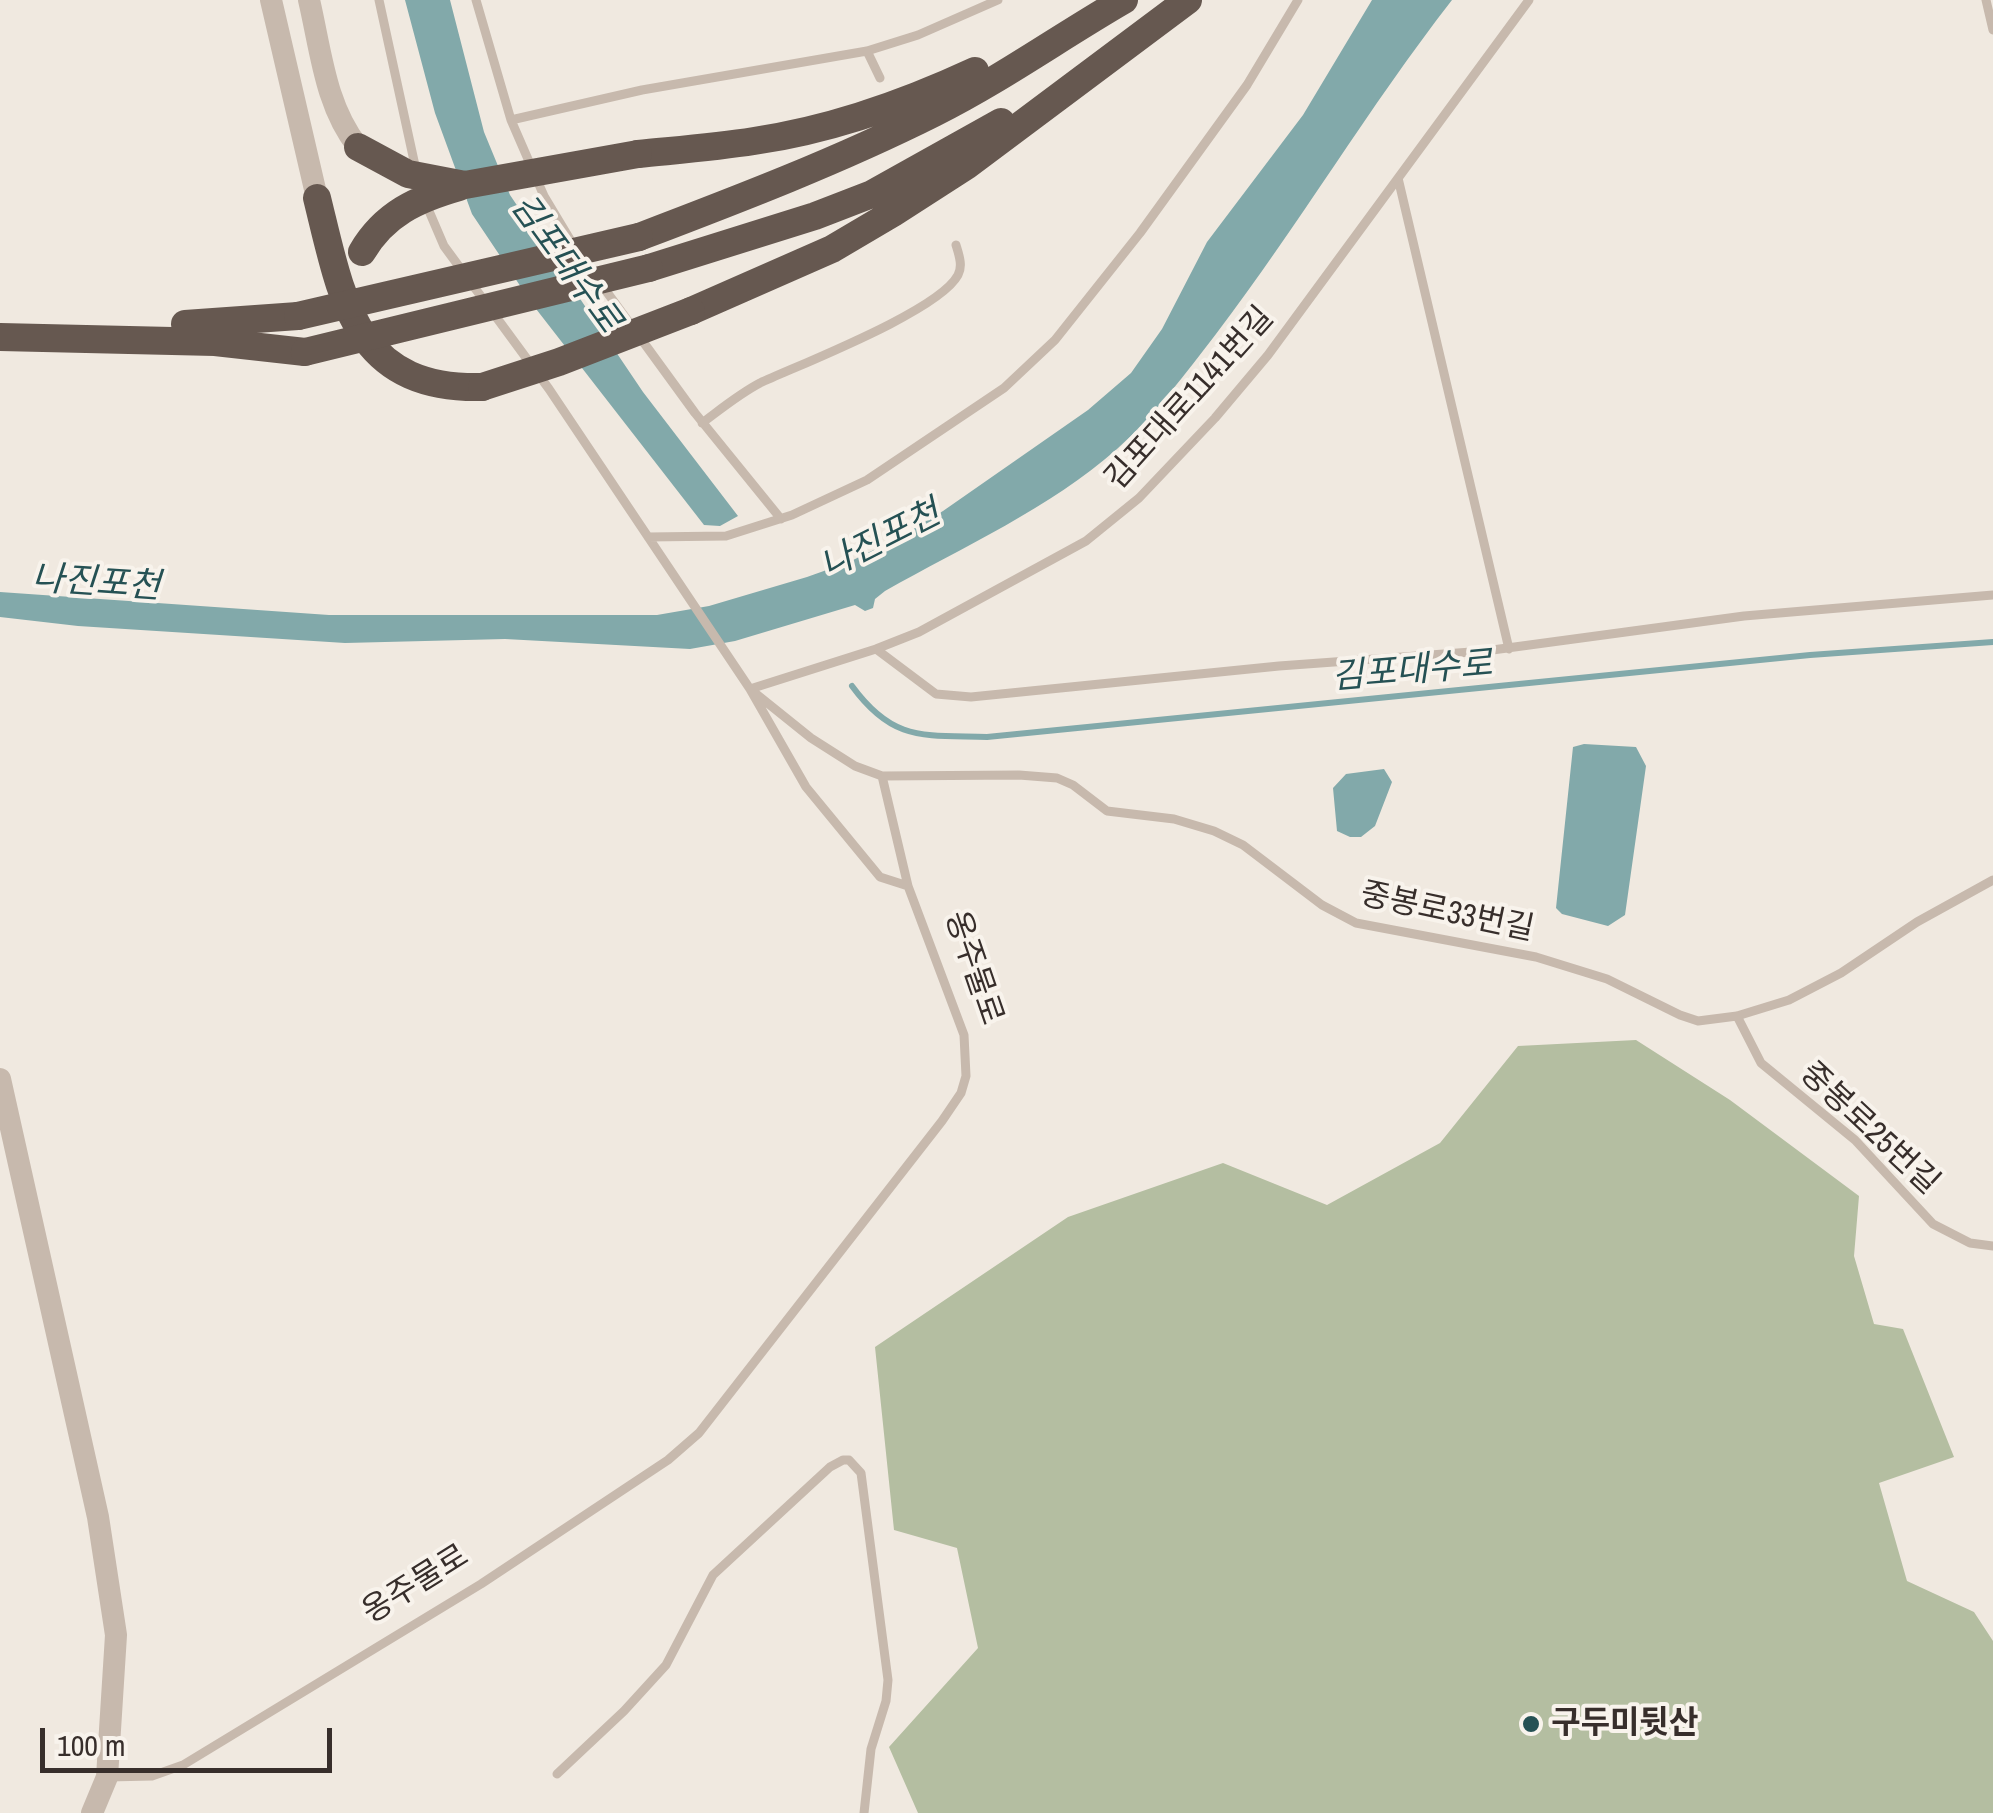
<!DOCTYPE html>
<meta charset="utf-8">
<style>
body{margin:0}
#map{position:relative;width:1993px;height:1813px;overflow:hidden;background:#f0e9e0;font-family:"Archivo Narrow",sans-serif}
canvas{display:block}
.scale{position:absolute;left:40px;top:1728px;width:292px;height:45px;box-sizing:border-box;border:5px solid #372e2b;border-top:0;padding-left:12px;font-size:30px;line-height:35px;white-space:nowrap;color:#372e2b;-webkit-text-stroke:8px #f8f3ec;paint-order:stroke}
</style>
<div id="map">
<canvas width="1993" height="1813"></canvas>
<div class="scale">100 m</div>
</div>
<script>
const g = document.querySelector('canvas').getContext('2d');
g.lineJoin = 'round';
function paint(path, color) { g.fillStyle = color; g.fill(path, 'evenodd'); }
function strokePath(path, color, width, dash) { g.strokeStyle = color; g.lineWidth = width; g.lineCap = dash ? 'butt' : 'round'; g.setLineDash(dash || []); g.stroke(path); }
function drawText(font, color, halo, rows, align = 'center') {
  g.font = font + ' "Archivo Narrow","Noto Sans KR",sans-serif'; g.lineWidth = 8; g.setLineDash([]); g.textBaseline = 'middle'; g.strokeStyle = halo; g.fillStyle = color; for (const [text, x, y, turn = 0] of rows) {
    g.save(); g.translate(x, y); g.rotate((+turn || 0) * Math.PI / 180); g.textAlign = isNaN(turn) ? turn : align; if (halo) g.strokeText(text, 0, 0); g.fillText(text, 0, 0); g.restore();
  }
}
const green = new Path2D(`
 M1636 1040 1730 1100 1859 1196 1854 1256 1874 1324 1903 1329 1954 1457 1879 1483 1907 1581 1974 1612 1993 1641V1813H918L889 1747 978 1648 957 1548 894 1530 875 1347 1068 1217 1223 1163 1327 1205 1440 1143 1518 1046Z`);
const water = new Path2D(`
 M405 0H450L484 132 510 195 643 392 738 516 720 526 704 525 533 305 472 214 435 113Z
 M1372 0H1452C1368 108 1299 225 1216 334 1186 373 1154 416 1117 449 1050 508 963 547 885 591L875 599 873 608 865 611 855 605 735 641 690 649 505 639 345 643 78 626 0 617V592L329 615H657L709 606 807 577 849 562 894 540 943 511 1088 410 1131 373 1162 329 1207 242 1303 115Z
 M1584 744 1636 747 1646 766 1625 915 1608 926 1562 914 1556 908 1573 747Z
 M1384 769 1392 782 1375 826 1361 837H1350L1337 831 1333 788 1346 774Z`);
const stream = new Path2D(`
 M852 686C893 742 923 735 987 737L1810 655 1993 642`);
const service = new Path2D(`
 M379 0 416 170
 M476 0 511 120 544 196 577 251 695 413 781 519
 M1986 0 1993 30
 M867 51 880 78
 M511 120 642 90 867 51 918 35 998 0
 M1398 178 1509 649
 M426 204 444 246 549 389 750 689 811 738 855 766 882 776 1019 775 1057 778 1073 785 1107 811 1174 819 1214 831 1243 845 1322 905 1356 923 1536 957 1607 979 1680 1015 1698 1021 1737 1016 1789 1000 1841 973 1917 922 1993 880
 M702 423C721 409 739 394 760 383 801 364 939 311 958 275 963 266 959 255 956 245
 M648 537 726 536 792 515 867 480 1004 388 1055 340 1140 233 1247 85 1298 0
 M876 649 936 694 971 697 1279 666 1485 651 1744 616 1993 595
 M908 886 880 877 806 787 750 689 876 649 919 632 1086 541 1139 498 1215 418 1268 355 1529 0
 M1737 1016 1761 1063 1855 1140 1933 1224 1970 1243 1993 1246
 M557 1774 624 1711 666 1665 713 1575 830 1467 843 1460H849L861 1473 888 1680 886 1701 871 1749 864 1813
 M108 1777 152 1776 183 1765 481 1584 668 1460 699 1433 942 1121 961 1093 966 1076 964 1035 908 886 882 776`);
const tertiary = new Path2D(`
 M271 0 317 198
 M309 0C321 51 325 105 358 147
 M0 1079 98 1517 116 1635 107 1777 92 1813`);
const trunk = new Path2D(`
 M638 154C677 150 716 147 754 141 830 130 906 103 975 71
 M317 198C342 299 354 390 482 387
 M639 237C739 199 838 161 934 113 1000 80 1060 37 1124 0
 M649 268 815 216 872 194 1001 122
 M691 311 832 249 893 213 966 166 1188 0
 M185 324 298 316
 M0 337 215 342 305 352`);
const trunkBridge = new Path2D(`
 M358 147 408 174 465 185 638 154
 M362 252C384 214 417 199 459 187
 M298 316 639 237
 M305 352 649 268
 M482 387 559 362 691 311`);
const markers = [
 [1531,1724,10,"#255154"]
];
const streetNames = [
 ["김포대로1141번길",1190,399,-48],
 ["중봉로33번길",1447,913,12],
 ["옹주물로",973,968,71],
 ["중봉로25번길",1869,1129,43],
 ["옹주물로",416,1585,-32]
];
const poiNames = [
 ["구두미뒷산",1551,1724]
];
const waterNames = [
 ["김포대수로",565,264,54],
 ["나진포천",881,541,-27],
 ["나진포천",96,584,4],
 ["김포대수로",1412,672,-5]
];
paint(green, '#b4bea1');
paint(water, '#82a9aa');
strokePath(stream, '#82a9aa', 6);
strokePath(service, '#c7b9ad', 9);
strokePath(tertiary, '#c7b9ad', 22);
strokePath(trunk, '#665850', 28);
strokePath(trunkBridge, '#665850', 28);
for (const [x, y, r, color] of markers) { const dot = new Path2D(); dot.arc(x, y, r, 0, 2 * Math.PI); g.fillStyle = color; g.fill(dot); strokePath(dot, '#f8f3ec', 4); }
drawText('32px', '#372e2b', '#f8f3ec', streetNames);
drawText('bold 32px', '#372e2b', '#f8f3ec', poiNames, 'left');
drawText('italic 35px', '#255154', '#f8f3ec', waterNames);
</script>
